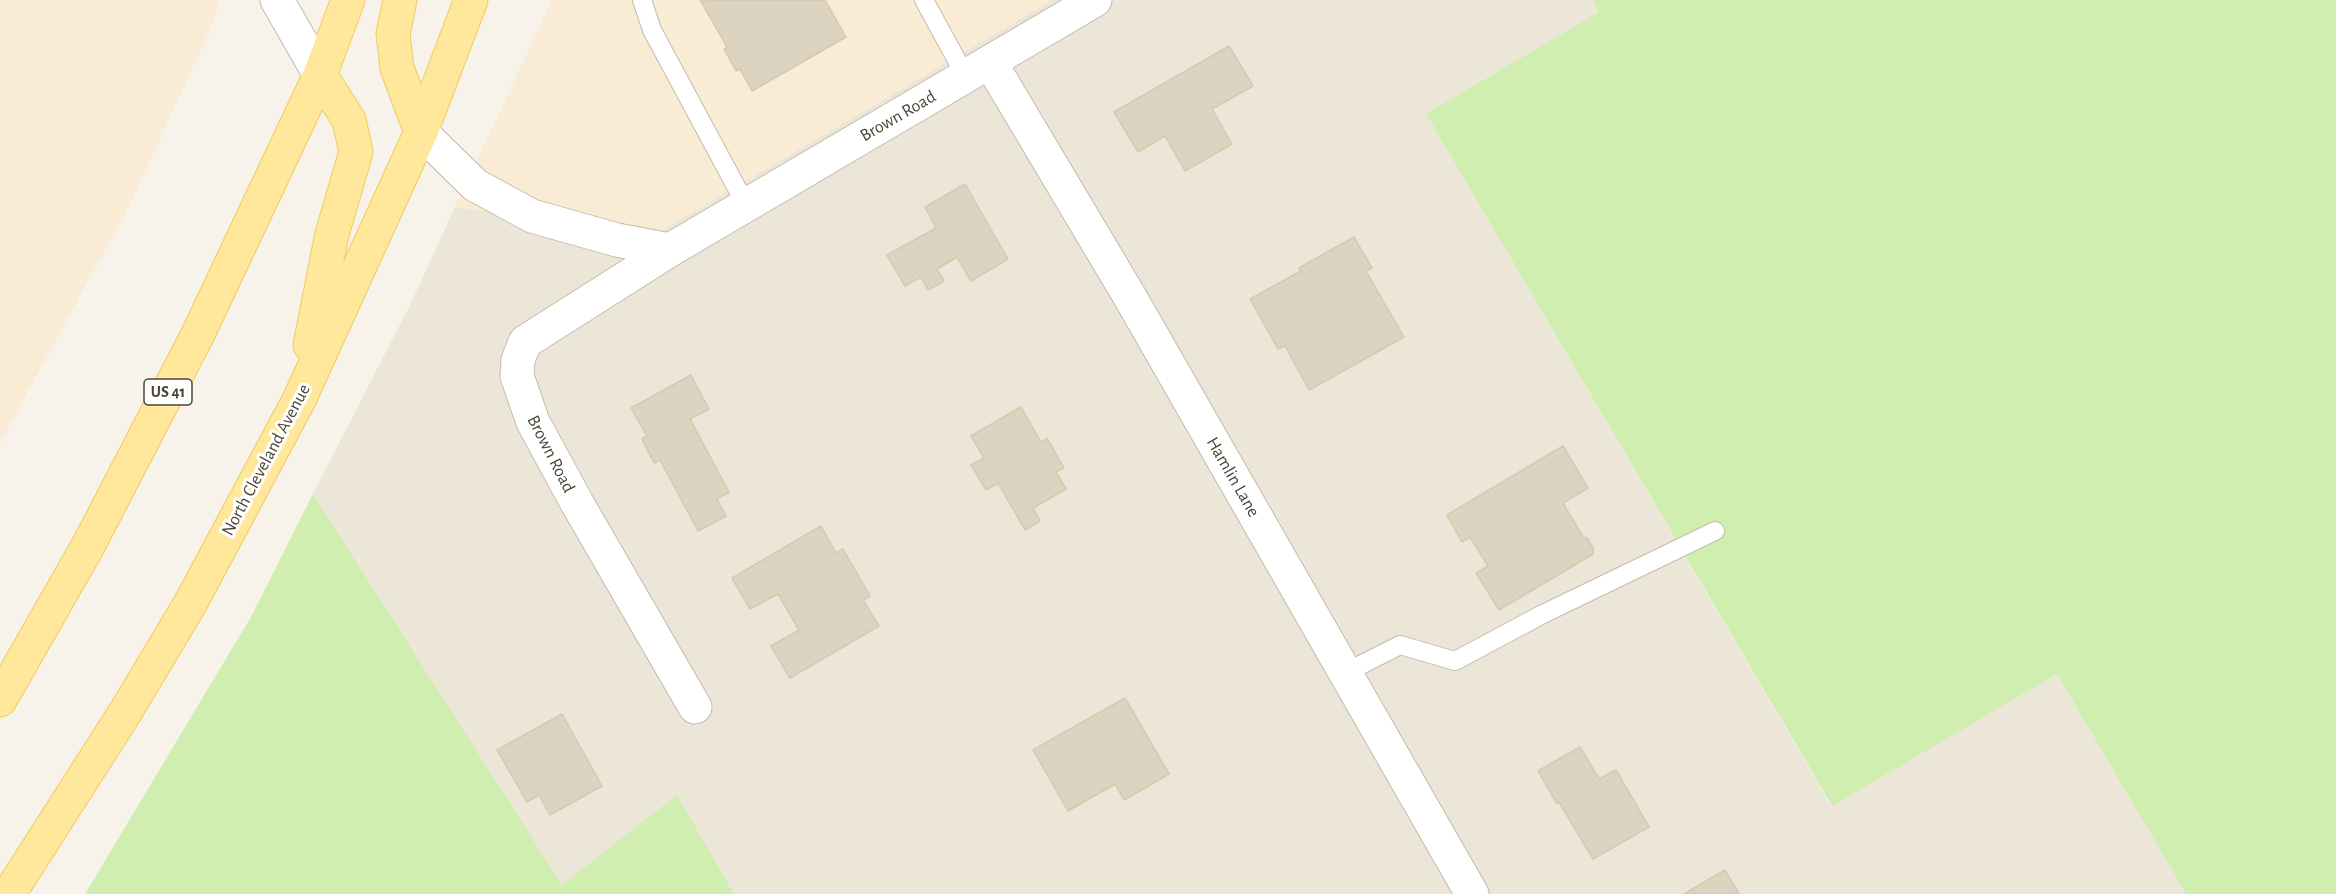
<!DOCTYPE html>
<style>
body{margin:0}
canvas{display:block;background:#f7f3ea}
</style>
<canvas width="2336" height="894"></canvas>
<script>
const ctx = document.querySelector('canvas').getContext('2d');
ctx.lineJoin = 'round';
function paint(path, color) { ctx.fillStyle = color; ctx.fill(path, 'evenodd'); }
function stroke(path, color, width, dash) { ctx.strokeStyle = color; ctx.lineWidth = width; ctx.lineCap = dash ? 'butt' : 'round'; ctx.setLineDash(dash || []); ctx.stroke(path); }
function drawText(font, color, halo, rows, align = 'center') {
  ctx.font = font + ' "Alegreya Sans",sans-serif'; ctx.lineWidth = 6; ctx.setLineDash([]); ctx.textBaseline = 'middle'; ctx.strokeStyle = halo; ctx.fillStyle = color; for (const [text, x, y, turn = 0] of rows) {
    ctx.save(); ctx.translate(x, y); ctx.rotate((+turn || 0) * Math.PI / 180); ctx.textAlign = isNaN(turn) ? turn : align; if (halo) ctx.strokeText(text, 0, 0); ctx.fillText(text, 0, 0); ctx.restore();
  }
}
const residential = new Path2D(`
 M1052,0H1593L1600,12L1426,114L1831,806L2057,674L2186,894H734L677,796L562,886L313,494L410,305L455,207L652,236Z`);
const commercial = new Path2D(`
 M0,0H220L209,32L131,202L0,443Z
 M552,0H1052L652,236L455,207Z`);
const green = new Path2D(`
 M1593,0H2336V894H2186L2057,674L1832,806L1426,114L1599,12Z
 M313,494L562,885L677,795L734,894H85L251,617Z`);
const building = new Path2D(`
 M700,0H825L846,37L752,91L740,69L736,71L724,49L727,47Z
 M1229,46L1253,86L1212,109L1232,144L1185,171L1165,136L1138,152L1114,112Z
 M965,184L1008,259L971,281L957,257L937,269L944,281L928,290L921,277L905,286L887,255L936,228L925,207Z
 M1354,237L1372,268L1366,271L1404,337L1309,390L1285,346L1278,349L1250,299L1301,271L1299,268Z
 M691,375L709,409L690,419L729,492L717,499L726,516L698,531L660,460L654,463L642,439L647,436L631,408Z
 M1021,407L1041,442L1047,438L1064,468L1056,472L1066,489L1033,508L1040,521L1025,530L998,483L986,490L971,465L984,458L971,436Z
 M1563,446L1588,488L1563,503L1583,537L1587,538L1593,548V554L1499,610L1476,573L1488,566L1470,537L1462,542L1447,515Z
 M821,526L836,553L843,549L870,596L863,600L879,626L790,678L771,646L799,630L778,594L750,609L732,578Z
 M1125,698L1169,774L1124,800L1115,784L1068,811L1033,750Z
 M562,714L602,786L550,815L539,795L527,802L497,750Z
 M1580,747L1599,779L1616,770L1649,827L1593,859L1559,802L1557,804L1538,771Z
 M1725,870L1739,894H1684Z`);
const service = new Path2D(`
 M642,0L652,30L746,205
 M924,0L966,77
 M1345,673L1400,645L1455,661L1541,615L1715,531`);
const minor = new Path2D(`
 M277,0L320,75
 M990,62L1130,297L1472,894
 M421,132L475,185L532,216L617,240L670,250
 M695,707L577,503L533,422L517,376L518,360L525,342L670,250L1095,0`);
const primary = new Path2D(`
 M400,0L393,34L397,68L421,132
 M310,345L332,234L356,152L349,120L320,75
 M0,700L88,546L198,334L320,75L348,0
 M9,894L126,711L190,604L299,400L421,132L471,0`);
const shields = [
 [168,392,48]
];
const shieldNames = [
 ["US 41",168,392]
];
const streetNames = [
 ["Brown Road",898,116,-30],
 ["Brown Road",551,454,63],
 ["North Cleveland Avenue",266,460,-62],
 ["Hamlin Lane",1233,477,60]
];
paint(residential, '#ebe6d8');
paint(commercial, '#faecd4');
paint(green, '#cfeeaf');
paint(building, '#ddd3c1');
stroke(building, '#d5c9b0', 1.5);
stroke(service, '#c3bcab', 20);
stroke(minor, '#c3bcab', 35);
stroke(primary, '#f1cc5e', 35);
stroke(service, '#fff', 18);
stroke(minor, '#fff', 33);
stroke(primary, '#ffe89b', 33);
for (const [x, y, w] of shields) { const box = new Path2D(); box.roundRect(x - w / 2, y - 13, w, 26, 4.5); ctx.fillStyle = '#fff'; ctx.fill(box); stroke(box, '#4c4537', 1.5); }
drawText('bold 16px', '#4c4537', null, shieldNames);
drawText('18px', '#4c4537', '#fff', streetNames);
</script>
